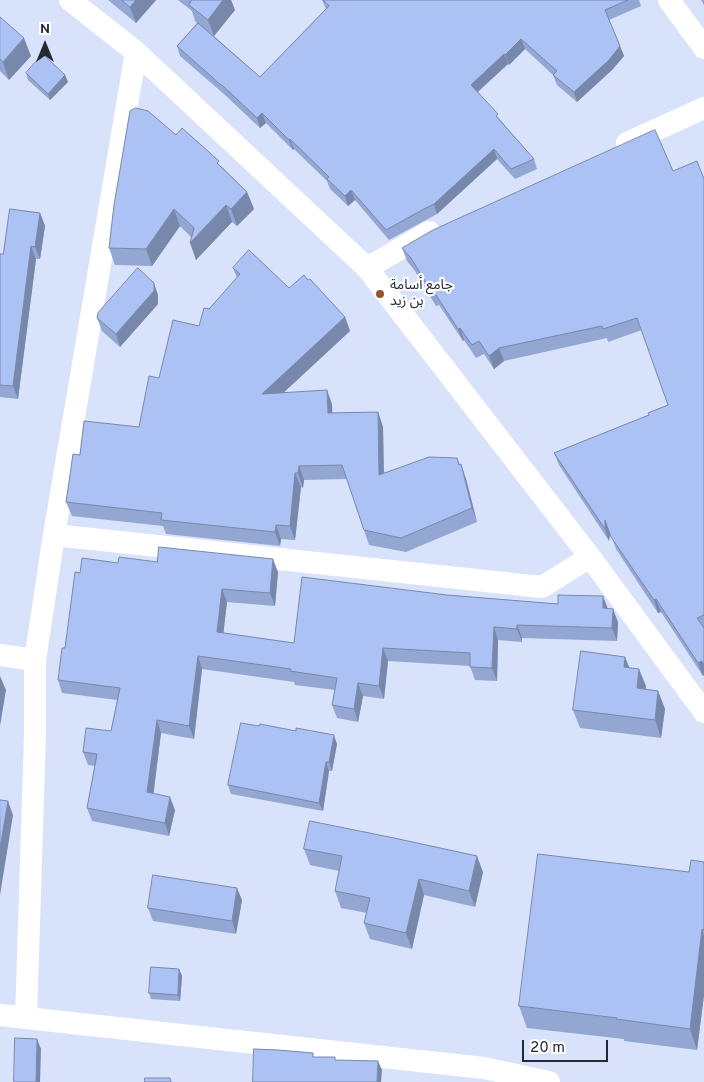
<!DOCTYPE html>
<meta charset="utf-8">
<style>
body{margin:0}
#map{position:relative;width:704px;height:1082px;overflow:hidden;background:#d8e2fa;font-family:Overpass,sans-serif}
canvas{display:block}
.north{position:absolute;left:20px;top:20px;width:50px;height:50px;-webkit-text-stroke:4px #fff;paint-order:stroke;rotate:0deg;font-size:14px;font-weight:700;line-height:20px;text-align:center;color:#252931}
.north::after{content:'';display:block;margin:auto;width:18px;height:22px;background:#252931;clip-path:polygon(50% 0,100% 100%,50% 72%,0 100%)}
.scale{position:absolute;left:522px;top:1040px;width:86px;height:22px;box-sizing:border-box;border:2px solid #252931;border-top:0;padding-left:6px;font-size:15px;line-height:18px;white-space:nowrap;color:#252931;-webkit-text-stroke:4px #fff;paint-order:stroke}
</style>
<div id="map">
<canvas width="704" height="1082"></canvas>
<div class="north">N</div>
<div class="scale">20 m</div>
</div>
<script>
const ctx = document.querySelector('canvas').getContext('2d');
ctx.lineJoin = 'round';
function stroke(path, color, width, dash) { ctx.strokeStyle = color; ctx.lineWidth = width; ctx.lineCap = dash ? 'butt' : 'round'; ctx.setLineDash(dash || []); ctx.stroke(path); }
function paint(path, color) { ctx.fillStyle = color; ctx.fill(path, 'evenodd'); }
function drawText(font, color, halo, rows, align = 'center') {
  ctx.font = font + ' Overpass,"Noto Sans Arabic",sans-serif'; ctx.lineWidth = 4.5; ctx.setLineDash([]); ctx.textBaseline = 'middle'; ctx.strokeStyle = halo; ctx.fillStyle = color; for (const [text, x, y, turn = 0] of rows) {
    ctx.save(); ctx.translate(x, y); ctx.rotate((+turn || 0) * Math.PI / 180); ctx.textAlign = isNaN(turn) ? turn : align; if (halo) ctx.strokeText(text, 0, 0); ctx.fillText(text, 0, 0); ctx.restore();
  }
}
const street = new Path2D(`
 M70,0L136,52L367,268L590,557L704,712
 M669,0L704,48
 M627,143L704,108
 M367,268L429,232
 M54,535L542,587L590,557
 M0,655L35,660V735L26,1018
 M35,660L54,535L136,52
 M0,1015L26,1018L484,1068L549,1082`);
const wall = new Path2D(`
 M108,0H156L136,23Z
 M178,0H231L235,10L214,36L260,77L326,9L322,0H639L641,6L609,20L624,56L612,70L577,102L557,85L553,75L525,49L509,65L508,64L478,92L501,121L534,159L537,169L515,179L497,159L437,214L426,220L389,240L355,200L348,206L330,189L327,181L294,149L293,150L266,123L260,128L225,95L180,56L177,46L197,23L195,21L192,11Z
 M701,0H704V5Z
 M0,17L31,56L9,80L0,71Z
 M26,73L65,75L68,82L50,100L28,80Z
 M176,135L222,167L247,192L254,209L237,226L232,222L196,260L191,237L180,226L152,266L115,265L109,248Z
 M673,171L704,179V675L703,676L661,612L658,613L616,549L610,533L609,541L559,465L554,453L649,415L668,405L642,330L608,342L607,338L504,361L494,369L484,354L476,358L464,340L463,341L439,305L436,306L415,271L407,261L402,248Z
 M40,213L45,226L40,259H36L18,399L0,397V254H3Z
 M233,268L289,288L345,317L350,331L284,392L332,404V413L378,412L383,427L384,473L457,458L466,479L477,522L406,552L369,545L347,479L304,480L303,488L301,487L295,540L281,539L280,546L166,534L163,526L72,516L66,502L80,455L139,427L159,378L199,326L209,309L237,278Z
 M158,295V304L120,347L102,331L97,318Z
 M157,562L278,572L275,606L227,602L223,633L294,643L447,595L607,608L618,622L617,641L522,638V642L498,640L497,681L475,680L470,666L388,661L384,699L363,696L358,722L337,718L332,705L335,690L295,685L294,682L202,669L194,739L161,733L153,794L175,810L169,836L92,821L87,808L95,766L88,765L83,752L111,731L117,700L62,693L58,680L65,648L80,573L118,563Z
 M625,657L629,667L646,686L645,689L658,691L665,709L661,738L580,728L573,710Z
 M337,744L332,771H329L323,811L231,794L228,785Z
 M304,849L483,872L475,907L424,895L412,949L370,939L364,923L367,913L341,908L335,891L339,871L310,865Z
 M704,862V995L697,1050L624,1041V1039L527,1028L519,1006L689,872Z
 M242,900L236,934L153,921L148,908Z
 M179,969L182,976L180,1001L151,999L149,993Z`);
const shadedWall = new Path2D(`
 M136,0H156L136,23L130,7Z
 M223,0H231L235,10L214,36L208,20Z
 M24,38L31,56L9,80L3,62Z
 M521,39L525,49L509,65L505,55Z
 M620,46L624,56L612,70L577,102L574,92Z
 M504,54L508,64L474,95L471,85Z
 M65,75L68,82L50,100L48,94Z
 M262,113L266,123L260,128L257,118Z
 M290,139L294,149L293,150L289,140Z
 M494,149L497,159L437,214L434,204Z
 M351,190L355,200L348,206L345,196Z
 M247,192L254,209L237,226L231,209Z
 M226,205L232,222L196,260L190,243Z
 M174,209L180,226L152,266L146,249Z
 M40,213L45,226L40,259L35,247Z
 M31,246L36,259L18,399L13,386Z
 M154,283L158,295V304L120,347L116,334Z
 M345,317L350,331L267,408L262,394Z
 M460,328L464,340L463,341L458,329Z
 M499,348L504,361L494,369L489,356Z
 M327,390L332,404L333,427L328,413Z
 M378,412L383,427L384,489L379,475Z
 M461,464L466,479L477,522L472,508Z
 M299,466L304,480L303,488L298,473Z
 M295,473L301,487L295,540L290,526Z
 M605,520L610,533L609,541L605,529Z
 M276,525L281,539L280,546L275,532Z
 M273,559L278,572L275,606L270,593Z
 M222,589L227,602L222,646L217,632Z
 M603,596L608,609L603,608Z
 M656,599L661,612L658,613L654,600Z
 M613,609L618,622L617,641L612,628Z
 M517,625L522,638V642L517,629Z
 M494,627L498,640L497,681L492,668Z
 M383,648L388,661L384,699L379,686Z
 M198,656L202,669L194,739L189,726Z
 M625,657L632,675L624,667Z
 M702,661L704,666V675L703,676L698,663Z
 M639,669L646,686L643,706L637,688Z
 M0,676L6,690L0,726Z
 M358,683L363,696L358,722L354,709Z
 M658,691L665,709L661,738L655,720Z
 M157,720L161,733L152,806L147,792Z
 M334,735L337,744L332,771L329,762Z
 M326,762L329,771L323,811L319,803Z
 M170,797L175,810L169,836L165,823Z
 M8,801L13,815L0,895V848Z
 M477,856L483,872L475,907L469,891Z
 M419,879L424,895L412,949L406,933Z
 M237,888L242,900L236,934L232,921Z
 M702,929L704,936V995L697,1050L690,1029Z
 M179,969L182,976L180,1001L178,995Z
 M37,1039L41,1049L40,1082H36Z
 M378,1061L382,1070L381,1082H377Z`);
const building = new Path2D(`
 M122,0H136L130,7Z
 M192,0H223L208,20L189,5Z
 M323,0H628L605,10L620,46L609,60L574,92L553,75L557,71L521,39L505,55L504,54L471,85L498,114L496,116L534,159L511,169L494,149L434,204L422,210L386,230L351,190L345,196L327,179L329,177L290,139L289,140L262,113L257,118L222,85H221L177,46L198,23L260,77L329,6Z
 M0,17L24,38L3,62L0,59Z
 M43,54L65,75L48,94L26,73Z
 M136,108L148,111L176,135L182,128L219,161L217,163L247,192L231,209L226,205L190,243L194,228L174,209L146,249L109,248L114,205L130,111Z
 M655,130L673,171L697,161L704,179V615L697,618L704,628V665L702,661L698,663L656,599L654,600L611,537L605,520V529L554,453L649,415L648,413L668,405L637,318L603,329L602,326L499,348L489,356L479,341L472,345L460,328L458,329L434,292L432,293L411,258L402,248L433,230Z
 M10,209L40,213L35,247L31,246L13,386L0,385V254H3Z
 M249,250L289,288L304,275L308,280L310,279L345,317L262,394L327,390L328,413L378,412L379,475L429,457L457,458L459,465L461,464L472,508L401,538L364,530L342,465L299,466L298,473H295L290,526L276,525L275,532L161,520L162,513L66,502L73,454L80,455L84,421L139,427L149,376L159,378L173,320L199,326L204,308L209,309L240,274L233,268Z
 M138,268L154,283V291L116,334L97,318L98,313Z
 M159,547L273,559L270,593L222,589L217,632L294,643L302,577L447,595L558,604V595L603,596V608L613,609L612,628L517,625V629L494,627L492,668L470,667V653L383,648L379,686L358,683L354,709L332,705L337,678L290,671L291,669L198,656L189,726L157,720L147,792L170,797L165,823L87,808L97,754L83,752L86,728L111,731L120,688L58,680L62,648H65L75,572L80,573L82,558L118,563L119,557L157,562Z
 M581,651L625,657L624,667L639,669L637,688L658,691L655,720L573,710Z
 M241,723L259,726L260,724L296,731V728L334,735L329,762H326L319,803L228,785Z
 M0,800L8,801L0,848Z
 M310,821L394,838L477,856L469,891L419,879L406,933L364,923L370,898L335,891L342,856L304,849Z
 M538,854L689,872L691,860L704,862V930L702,929L690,1029L616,1019L617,1018L519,1006Z
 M153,875L237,888L232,921L148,908Z
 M151,967L179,969L178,995L149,993Z
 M15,1038L37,1039L36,1082H14Z
 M254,1049L278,1050L313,1053V1057H335V1060L378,1061L377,1082H253Z
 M145,1078H170L171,1082H145Z`);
const markers = [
 [380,294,5,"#98522a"]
];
const poiNames = [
 ["جامع أسامة",390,286],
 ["بن زيد",390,302]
];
stroke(street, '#fff', 22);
paint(wall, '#94a7d2');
paint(shadedWall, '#7888ab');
paint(building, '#acc2f4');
stroke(building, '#7888ab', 1);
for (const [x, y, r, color] of markers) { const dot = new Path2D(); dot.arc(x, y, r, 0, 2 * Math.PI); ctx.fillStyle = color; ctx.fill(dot); stroke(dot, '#fff', 2); }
drawText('14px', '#252931', '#fff', poiNames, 'left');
</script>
